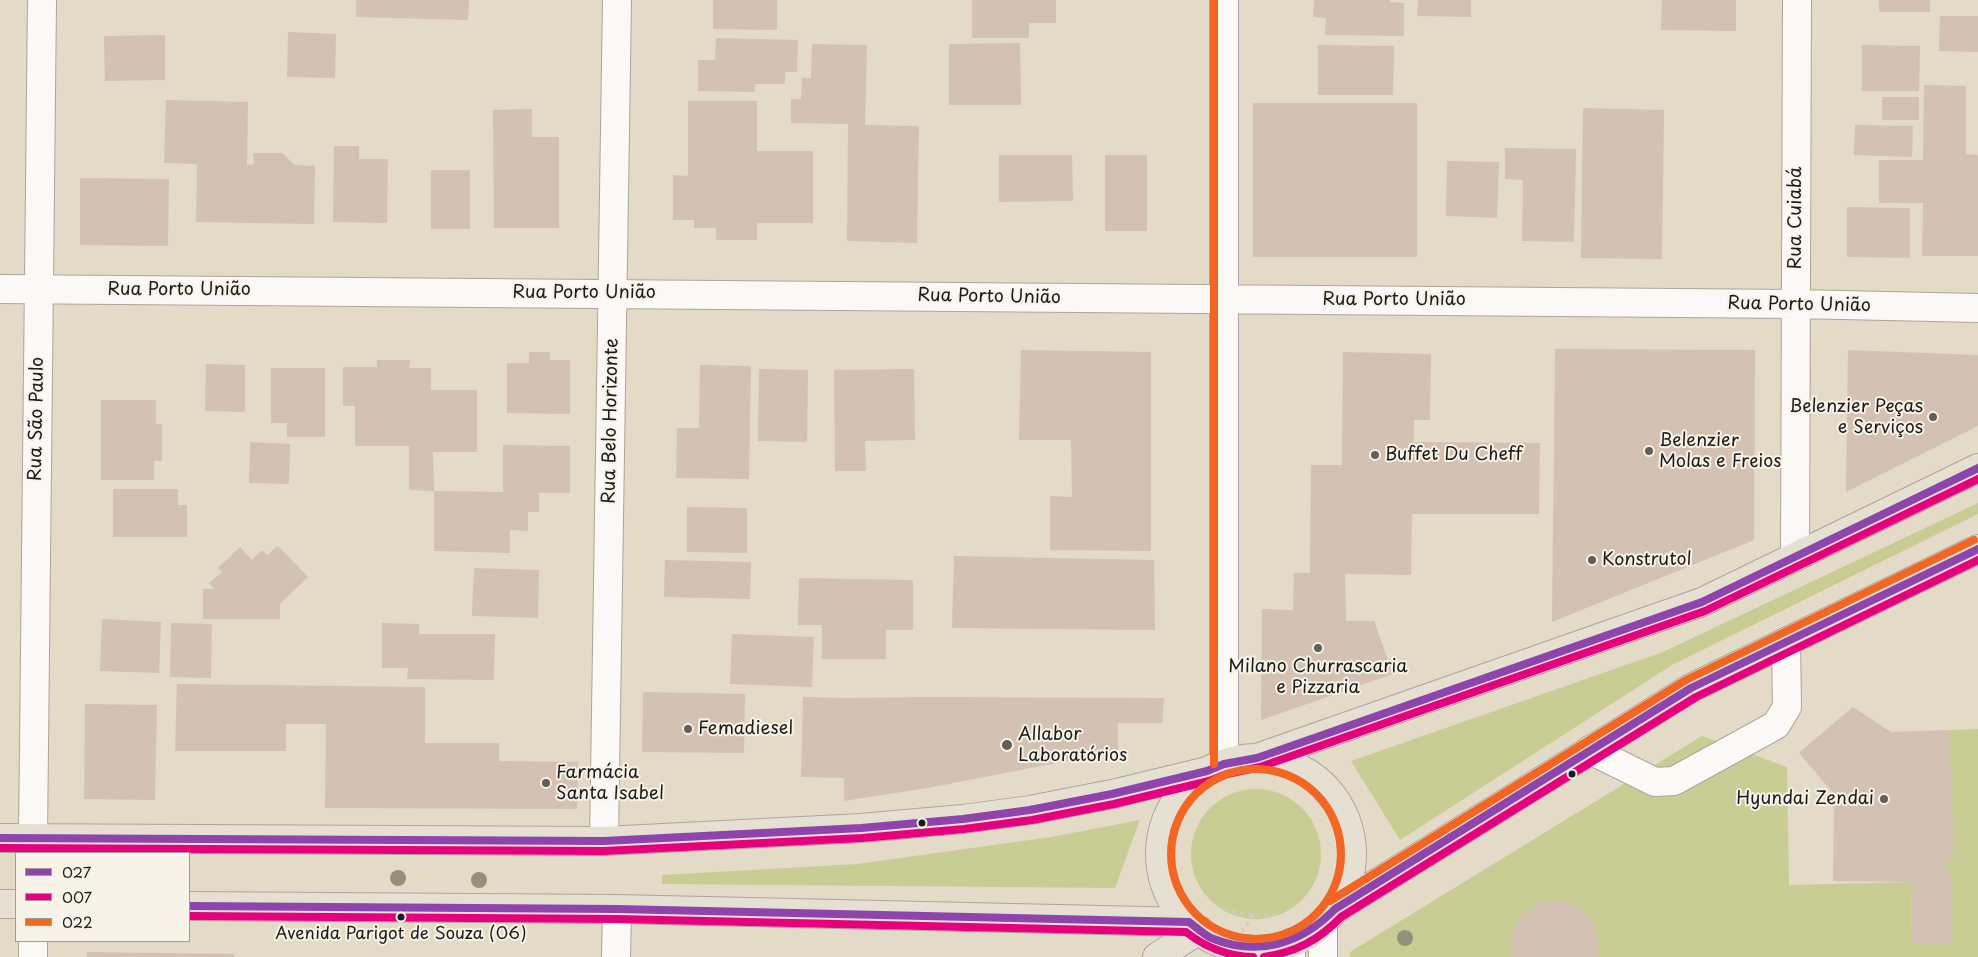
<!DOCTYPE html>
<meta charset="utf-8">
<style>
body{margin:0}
#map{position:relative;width:1978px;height:957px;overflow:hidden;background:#e4dac8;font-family:"Playpen Sans",sans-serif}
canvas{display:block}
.legend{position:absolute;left:15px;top:852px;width:175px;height:90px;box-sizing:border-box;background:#f7f3e8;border:1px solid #9f9d96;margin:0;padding:6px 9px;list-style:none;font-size:15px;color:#1c1c1c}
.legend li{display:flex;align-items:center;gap:10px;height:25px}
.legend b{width:25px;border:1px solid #9f9d96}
</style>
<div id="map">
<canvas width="1978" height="957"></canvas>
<ul class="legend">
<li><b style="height:6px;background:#8e44ad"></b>027</li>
<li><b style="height:6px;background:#e5007d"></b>007</li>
<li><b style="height:6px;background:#f26522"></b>022</li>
</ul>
</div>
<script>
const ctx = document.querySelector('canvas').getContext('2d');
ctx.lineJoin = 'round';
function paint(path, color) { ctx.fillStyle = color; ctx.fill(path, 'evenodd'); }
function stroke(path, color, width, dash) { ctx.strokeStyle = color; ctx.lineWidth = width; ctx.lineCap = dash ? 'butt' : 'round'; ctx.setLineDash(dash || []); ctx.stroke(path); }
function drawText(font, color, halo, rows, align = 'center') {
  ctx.font = font + ' "Playpen Sans",sans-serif'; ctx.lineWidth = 4; ctx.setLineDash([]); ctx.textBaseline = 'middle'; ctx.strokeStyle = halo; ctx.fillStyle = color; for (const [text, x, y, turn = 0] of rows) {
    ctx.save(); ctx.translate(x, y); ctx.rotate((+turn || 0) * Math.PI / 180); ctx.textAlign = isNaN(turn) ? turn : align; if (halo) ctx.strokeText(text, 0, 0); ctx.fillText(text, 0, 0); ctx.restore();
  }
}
const green = new Path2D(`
 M1978,503V514L1672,665L1400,840L1351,761L1663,652Z
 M1978,729V957H1350V952L1702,736L1787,767L1789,885L1912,882L1911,944H1950L1952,877L1944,864L1949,730Z
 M1191 854a65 65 0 1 1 130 0a65 65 0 1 1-130 0Z
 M1140,820L1115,888L662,884V875L857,864L1051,837Z`);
const building = new Path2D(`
 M356,0H469L468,20L356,17Z
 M713,0H777V30L713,29Z
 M972,0H1056V23H1029V38H972Z
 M1314,0H1390V2L1404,3V36L1325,35L1326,18L1313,17Z
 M1418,0H1471V17L1417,16Z
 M1662,0H1736V31L1661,30Z
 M1879,0H1930V12H1879Z
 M1940,16H1978V52L1939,51Z
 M288,32L336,34L335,78L287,77Z
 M165,35V80L105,81L104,36Z
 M716,38L798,40L797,72H785V84H755V92L698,91V60H715Z
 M1020,43L1021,105H949V44Z
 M812,44L867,45L865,125L919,126L917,243L847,241L848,124L791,123V99H801L802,78H811Z
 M1318,45L1394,46L1393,95H1318Z
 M1862,45L1920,46L1919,91H1862Z
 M1924,85L1966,86V154L1978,155V256H1922L1923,203H1879V160H1923Z
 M1882,97H1919V120H1882Z
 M166,100L248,102L247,165L254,164L253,153H282L295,165L315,166L314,224L196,222L197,164L164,163Z
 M688,101H757V151H813V223H757V240H716V228H694V220H673V175L688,176Z
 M1253,103H1417V257H1253Z
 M1583,108L1664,110L1662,259L1581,258Z
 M532,109V137H559V228H494L493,110Z
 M1855,125L1913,126L1912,157L1854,155Z
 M334,146H359V159H388L387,223L333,222Z
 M1505,148L1576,149L1574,242L1522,241L1523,180L1505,179Z
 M999,155H1072L1073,201L999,202Z
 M1105,155H1147V231H1105Z
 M1447,161L1499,162L1497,218L1446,216Z
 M431,170H470V229H431Z
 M80,178L169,179L168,246L80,245Z
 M1847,207L1910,208V258L1847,257Z
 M1555,349L1755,350L1754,540L1552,622Z
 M1021,350L1151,352V551L1050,550V496L1072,497L1071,440H1019Z
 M1848,350L1978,355V426L1846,492Z
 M529,352H550V360H570V414L507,413V363H529Z
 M1343,352L1431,354L1430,420H1414V442L1540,443L1539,514H1412L1411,575L1345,574L1346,621H1374L1393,674L1261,720L1262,609L1293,610L1294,573H1310L1311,465H1342Z
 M377,360H410L409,368H431V390H477V452H433L434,491L409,490V446H355V406H343V367H377Z
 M206,364L245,365V412L205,411Z
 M700,365L751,366L749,479L676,478L677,428H699Z
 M271,368H325V437H287V423H271Z
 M759,369L808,370L807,442L758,441Z
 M914,369L915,440L865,441L866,471H835L834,370Z
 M101,400H156V424H162V461H154V480H101Z
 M250,442L290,444L289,484L249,483Z
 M503,445L570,446V493H539V512H528V531L510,530V553L434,551V491L503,492Z
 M113,489H178V505H187V537H113Z
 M687,507L747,508V553L687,552Z
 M278,546L308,577L280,604V619H203V589H215L209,583L222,572L218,568L240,547L252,560L262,550L267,555Z
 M954,556L1154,560L1155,630L952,628Z
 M665,560L751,562L750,599L664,597Z
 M474,568L539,570L538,618L472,616Z
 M799,578L913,580V630H886V659H822V625H798Z
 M102,619L161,622L159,673L100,671Z
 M171,623L212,624L211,678L170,677Z
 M382,623L419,624V634H495L494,680L407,679L408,668H382Z
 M732,634L814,637L812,687L730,684Z
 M177,684L425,687V743H499V761L578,762L577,809L325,808L326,724H286V751H175Z
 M643,692L745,694L744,753L642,752Z
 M803,697L846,698L927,697L1164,698L1162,723H1118V751L933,787L844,801V778L801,777Z
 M85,704L157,705L155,800L84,799Z
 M1853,707L1891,732L1949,730L1954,853L1944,864L1952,877L1951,944H1911L1912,882L1833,881L1834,794L1799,753Z
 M1550,901H1565L1579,908L1593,922L1599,945L1597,957H1513L1511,952L1512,935L1520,917L1538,903Z
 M87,952L234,954V957H87Z`);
const path = new Path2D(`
 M1224,910L1253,915L1279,914
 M1220,954L1232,947L1253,915`);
const minor = new Path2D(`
 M0,289L1796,304L1978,308
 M1795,557L1797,0
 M1590,750L1655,782L1674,781L1776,725L1787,707L1786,642
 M1224,764V0
 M604,841L617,0
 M40,853L33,838L42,0
 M33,957V941
 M616,957L617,909
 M1291,957V943
 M1323,957V923`);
const major = new Path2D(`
 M1257,758L1702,602L1978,468
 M1160 854a96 96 0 1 1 192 0a96 96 0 1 1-192 0Z
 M0,838L604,841L861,828L963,819L1030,810L1112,794L1207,771
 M0,904H16
 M189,906L617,909L1189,922
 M1335,909L1691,688L1978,549
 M1157,957L1199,930`);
const bus1 = new Path2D(`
 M0,838L604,841L861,828L963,819L1030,810L1112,794L1207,771L1224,764L1257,758L1702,602L1978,468
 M189,906L617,909L1189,922C1196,927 1203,934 1211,938C1258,957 1301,944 1335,909L1691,688L1978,549`);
const bus2 = new Path2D(`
 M0,848L604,851L862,838L964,829L1032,820L1114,804L1209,781L1227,774L1260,767L1705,611L1978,479
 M189,916L617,919L1186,932C1206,948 1227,956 1253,957
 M1264,957C1296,952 1319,940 1341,917L1696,697L1978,560`);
const bus3 = new Path2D(`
 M1214,0V764
 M1171 854a85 85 0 1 1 170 0a85 85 0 1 1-170 0Z
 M1330,901L1686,680L1974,540`);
const trees = [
 [398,878],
 [479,880],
 [1405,938]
];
const markers = [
 [1933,417,5,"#625e58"],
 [1649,451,5,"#625e58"],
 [1375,455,5,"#625e58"],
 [1592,560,5,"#625e58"],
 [1318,648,5,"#625e58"],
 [688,729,5,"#625e58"],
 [1007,745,6,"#625e58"],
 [1572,774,4.5,"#1c1c1c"],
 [546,783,5,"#625e58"],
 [1884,799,5,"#625e58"],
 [922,823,4.5,"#1c1c1c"],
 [401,917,4.5,"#1c1c1c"]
];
const busNames = [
 ["Avenida Parigot de Souza (06)",401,934]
];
const streetNames = [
 ["Rua Cuiabá",1796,218,-90],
 ["Rua Porto União",179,290],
 ["Rua Porto União",584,293],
 ["Rua Porto União",989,297,1],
 ["Rua Porto União",1394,300],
 ["Rua Porto União",1799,305,1],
 ["Rua São Paulo",37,419,-89],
 ["Rua Belo Horizonte",611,421,-89]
];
const poiNames = [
 ["Belenzier Peças",1923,407,"right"],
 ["e Serviços",1923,428,"right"],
 ["Belenzier",1659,441],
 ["Molas e Freios",1659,462],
 ["Buffet Du Cheff",1385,455],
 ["Konstrutol",1602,560],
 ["Milano Churrascaria",1318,667,"center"],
 ["e Pizzaria",1318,688,"center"],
 ["Femadiesel",698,729],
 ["Allabor",1018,735],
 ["Laboratórios",1018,756],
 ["Farmácia",556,773],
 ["Santa Isabel",556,794],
 ["Hyundai Zendai",1874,799,"right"]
];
paint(green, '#c8ce93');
paint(building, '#d3c1b4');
stroke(minor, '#aca59a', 30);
stroke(major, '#aca59a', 30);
stroke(path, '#cfccc8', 3, [4, 4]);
stroke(minor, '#fbf9f7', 28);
stroke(major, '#e6e0d2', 28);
stroke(bus1, '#8e44ad', 8);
stroke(bus2, '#e5007d', 8);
stroke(bus3, '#f26522', 8);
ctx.fillStyle = '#939278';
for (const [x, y] of trees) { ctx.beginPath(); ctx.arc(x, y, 8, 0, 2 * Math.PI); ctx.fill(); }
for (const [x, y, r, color] of markers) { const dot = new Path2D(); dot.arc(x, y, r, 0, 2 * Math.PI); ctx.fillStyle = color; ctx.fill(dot); stroke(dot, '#f7f3e8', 2); }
drawText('17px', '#1c1c1c', '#f7f3e8', busNames);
drawText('18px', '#1c1c1c', '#f7f3e8', streetNames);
drawText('18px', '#1c1c1c', '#f7f3e8', poiNames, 'left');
</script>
